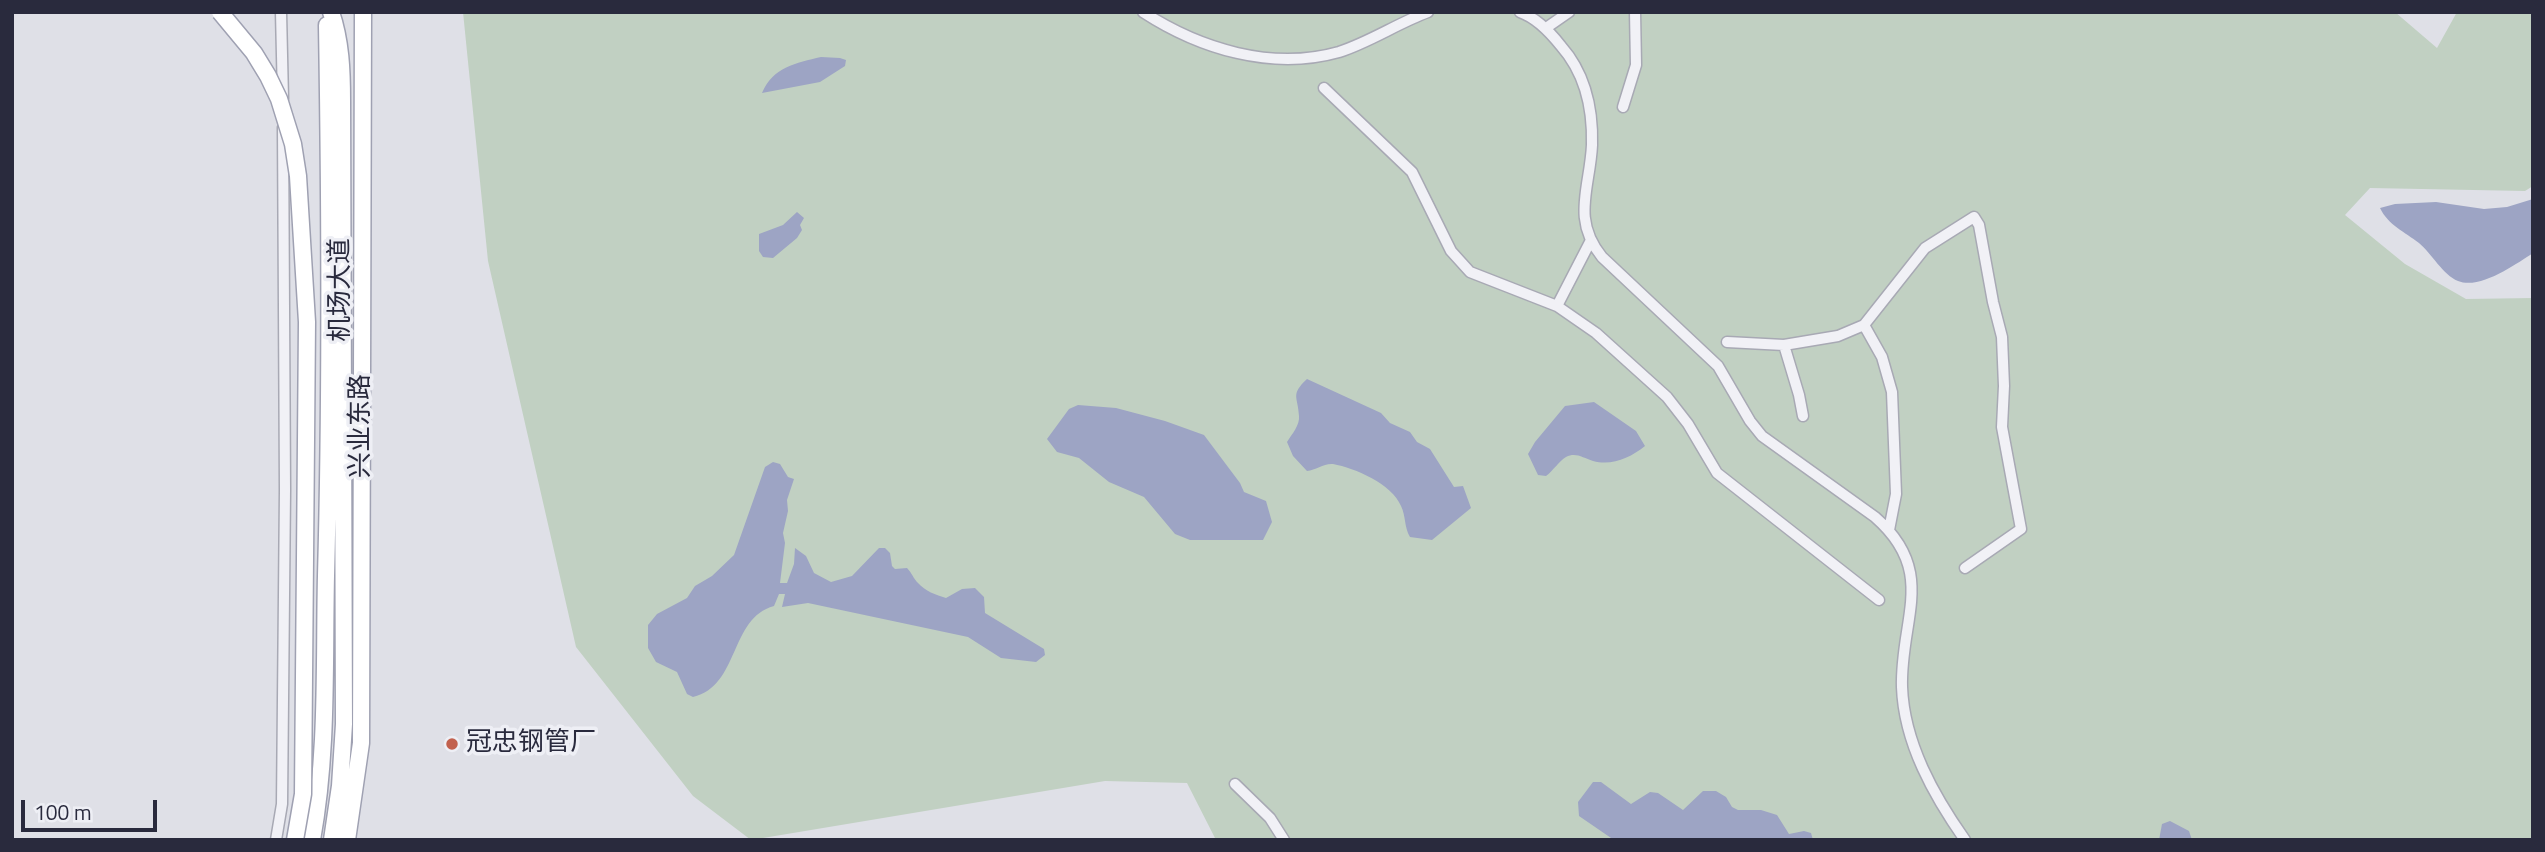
<!DOCTYPE html>
<meta charset="utf-8">
<style>
body{margin:0}
#map{position:relative;width:2545px;height:852px;overflow:hidden;background:#dfe0e7;font-family:"Titillium Web",sans-serif}
canvas{display:block}
.frame{position:absolute;inset:0;border:14px solid #292a3d;pointer-events:none}
.scale{position:absolute;left:21px;top:800px;width:136px;height:32px;box-sizing:border-box;border:4px solid #292a3d;border-top:0;padding-left:9px;font-size:21px;line-height:24px;white-space:nowrap;color:#292a3d;-webkit-text-stroke:5px #eeeff5;paint-order:stroke}
</style>
<div id="map">
<canvas width="2545" height="852"></canvas>
<div class="frame"></div>
<div class="scale">100 m</div>
</div>
<script>
const ctx = document.querySelector('canvas').getContext('2d');
ctx.lineJoin = 'round';
function paint(path, color) { ctx.fillStyle = color; ctx.fill(path, 'evenodd'); }
function stroke(path, color, width, dash) { ctx.strokeStyle = color; ctx.lineWidth = width; ctx.lineCap = dash ? 'butt' : 'round'; ctx.setLineDash(dash || []); ctx.stroke(path); }
function drawText(font, color, halo, rows, align = 'center') {
  ctx.font = font + ' "Titillium Web","Noto Sans SC",sans-serif'; ctx.lineWidth = 7; ctx.setLineDash([]); ctx.textBaseline = 'middle'; ctx.strokeStyle = halo; ctx.fillStyle = color; for (const [text, x, y, turn = 0] of rows) {
    ctx.save(); ctx.translate(x, y); ctx.rotate((+turn || 0) * Math.PI / 180); ctx.textAlign = isNaN(turn) ? turn : align; if (halo) ctx.strokeText(text, 0, 0); ctx.fillText(text, 0, 0); ctx.restore();
  }
}
const green = new Path2D(`
 M463,12H2395L2437,48L2457,12H2533V186L2525,191L2370,188L2345,215L2405,264L2466,299L2533,298V840H1216L1187,783L1105,781L751,840L693,796L576,647L488,261Z`);
const water = new Path2D(`
 M821,57L840,58L846,60L845,66L820,82L762,93C773,67 796,63 821,57Z
 M2533,199V253C2516,264 2480,290 2458,281C2443,275 2432,254 2419,243C2405,232 2388,225 2380,208L2395,204L2436,202L2484,209L2507,207Z
 M797,212L804,218L800,225L802,230L797,238L773,258L763,257L759,251V234L783,225Z
 M1307,379L1381,413L1390,423L1410,432L1417,442L1430,449L1454,487L1463,486L1471,508L1432,540L1410,537C1404,527 1406,516 1401,506C1392,484 1355,468 1333,464C1324,463 1316,470 1307,471L1293,456L1287,442C1292,434 1300,425 1299,416C1298,396 1290,395 1307,379Z
 M1594,402L1636,431L1645,446C1630,458 1612,466 1593,461C1583,458 1576,452 1566,457C1559,461 1553,471 1546,476L1538,475L1528,454L1535,442L1565,406Z
 M1078,405L1116,408L1165,421L1204,435L1240,483L1244,492L1266,501L1272,522L1263,540H1190L1175,534L1144,497L1109,482L1079,458L1057,452L1047,439L1069,409Z
 M773,462L780,464L788,477L794,479L787,500L788,511L783,533L785,543L780,583H787L794,564L795,548L806,556L814,573L831,582L852,576L879,548H885L890,553L892,566L895,569L907,568C912,573 913,578 918,583C925,591 936,595 946,598L962,589L975,588L984,597L985,613L1044,649L1045,655L1036,662L1001,658L968,637L808,603L782,607L785,594H779L774,606C729,618 740,686 693,697L687,694L677,672L656,662L648,648V625L657,614L687,598L695,586L712,576L734,555L765,467Z
 M1593,782H1601L1631,804L1650,792L1658,793L1683,810L1703,791H1716L1726,797L1732,807L1738,810H1761L1777,815L1789,834L1804,831L1811,833L1813,840H1614L1579,816L1578,802Z
 M2170,821L2189,831L2192,840H2159L2162,824Z`);
const street = new Path2D(`
 M281,12L283,99
 M1143,12C1200,49 1272,71 1339,52C1370,42 1398,23 1428,12
 M1520,12C1537,18 1550,32 1561,46C1585,73 1593,108 1592,145C1590,188 1571,219 1602,257L1718,366L1750,421L1762,436L1875,517C1938,572 1900,619 1902,687C1904,743 1934,796 1965,840
 M1546,28L1569,12
 M1324,88L1412,172L1451,251L1470,272L1557,306L1596,333L1667,397L1688,424L1717,473L1879,600
 M1623,107L1636,65L1635,12
 M1557,306L1590,242
 M1864,325L1882,357L1892,392L1896,494L1889,530
 M1727,342L1784,345L1838,336L1864,325L1925,248L1974,217L1979,225L1993,302L2002,337L2004,386L2002,427L2021,529L1965,568
 M1784,345L1799,395L1803,416
 M1235,784L1270,818L1284,840
 M276,840L282,804L285,490L283,128`);
const primary = new Path2D(`
 M331,12C341,41 342,71 342,101L344,724L340,786L332,840
 M312,840C328,752 324,664 326,576C331,392 330,209 327,25
 M347,840L361,743L363,12`);
const primaryBridge = new Path2D(`
 M220,12L254,53L268,76L279,99L293,144L298,176L307,322L303,794L295,840`);
const markers = [
 [452,744,7,"#c2614e"]
];
const streetNames = [
 ["机场大道",342,290,-90],
 ["兴业东路",362,426,-90]
];
const poiNames = [
 ["冠忠钢管厂",466,744]
];
paint(green, '#c1d0c2');
paint(water, '#9da4c4');
stroke(street, '#a8a9b4', 13);
stroke(primary, '#9fa1b2', 19);
stroke(street, '#f1f1f6', 10);
stroke(primary, '#fff', 16);
stroke(primaryBridge, '#9fa1b2', 19, []);
stroke(primaryBridge, '#fff', 16);
for (const [x, y, r, color] of markers) { const dot = new Path2D(); dot.arc(x, y, r, 0, 2 * Math.PI); ctx.fillStyle = color; ctx.fill(dot); stroke(dot, '#eeeff5', 2.5); }
drawText('26px', '#292a3d', '#eeeff5', streetNames);
drawText('26px', '#292a3d', '#eeeff5', poiNames, 'left');
</script>
